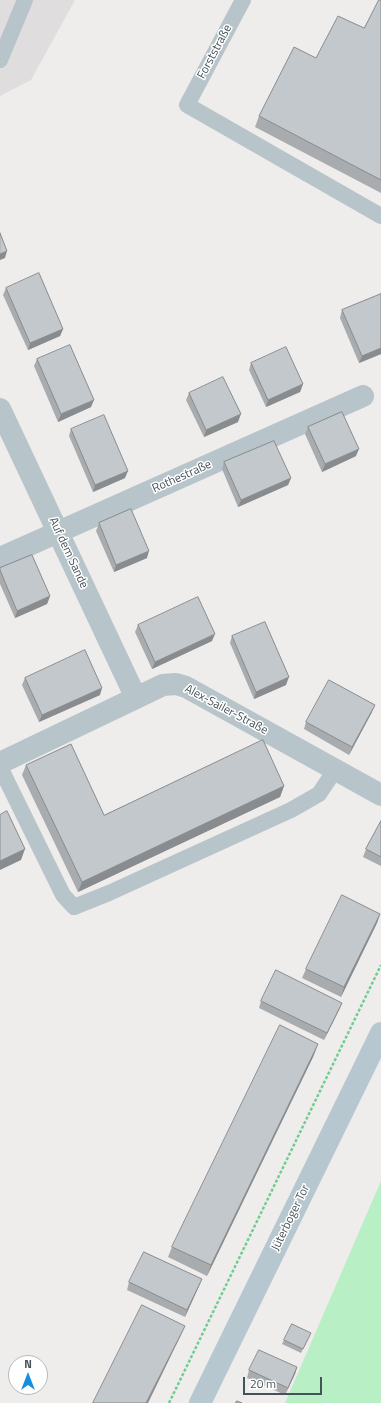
<!DOCTYPE html>
<meta charset="utf-8">
<style>
body{margin:0}
#map{position:relative;width:381px;height:1403px;overflow:hidden;background:#efecec;font-family:"Titillium Web",sans-serif}
canvas{display:block}
.north{position:absolute;left:8px;top:1355px;width:40px;height:40px;box-sizing:border-box;background:#fff;border:1px solid #b4babd;border-radius:50%;rotate:0deg;font-size:11px;font-weight:700;line-height:16px;text-align:center;color:#44535a}
.north::after{content:'';display:block;margin:auto;width:14px;height:18px;background:#158fe0;clip-path:polygon(50% 0,100% 100%,50% 72%,0 100%)}
.scale{position:absolute;left:243px;top:1377px;width:79px;height:18px;box-sizing:border-box;border:2px solid #44535a;border-top:0;padding-left:5px;font-size:12px;line-height:14px;white-space:nowrap;color:#44535a;-webkit-text-stroke:3px #fff;paint-order:stroke}
</style>
<div id="map">
<canvas width="381" height="1403"></canvas>
<div class="north">N</div>
<div class="scale">20 m</div>
</div>
<script>
const ctx = document.querySelector('canvas').getContext('2d');
ctx.lineJoin = 'round';
function paint(path, color) { ctx.fillStyle = color; ctx.fill(path, 'evenodd'); }
function stroke(path, color, width, dash) { ctx.strokeStyle = color; ctx.lineWidth = width; ctx.lineCap = dash ? 'butt' : 'round'; ctx.setLineDash(dash || []); ctx.stroke(path); }
function drawText(font, color, halo, rows, align = 'center') {
  ctx.font = font + ' "Titillium Web",sans-serif'; ctx.lineWidth = 3; ctx.setLineDash([]); ctx.textBaseline = 'middle'; ctx.strokeStyle = halo; ctx.fillStyle = color; for (const [text, x, y, turn = 0] of rows) {
    ctx.save(); ctx.translate(x, y); ctx.rotate((+turn || 0) * Math.PI / 180); ctx.textAlign = isNaN(turn) ? turn : align; if (halo) ctx.strokeText(text, 0, 0); ctx.fillText(text, 0, 0); ctx.restore();
  }
}
const education = new Path2D(`
 M0,0H75L31,80L0,96Z`);
const green = new Path2D(`
 M381,1181V1403H285Z`);
const path = new Path2D(`
 M169,1403L381,965`);
const service = new Path2D(`
 M243,0L187,105L381,216
 M0,60L25,0
 M0,767L63,895L74,907L109,893L291,810L319,794L335,770`);
const minor = new Path2D(`
 M0,409L136,698
 M0,558L363,396
 M0,763L163,685L176,684L186,687L381,795`);
const secondary = new Path2D(`
 M200,1403L381,1033`);
const wall = new Path2D(`
 M381,0V193L255,127L259,116L316,58L364,28Z
 M6,288L63,329L60,336L28,350L3,295Z
 M381,294V354L359,363L340,318L342,310Z
 M37,359L91,407L58,422L34,366Z
 M251,363L303,384L300,392L266,407L249,370Z
 M189,393L238,422L204,437L186,400Z
 M308,427L356,456L322,472L305,434Z
 M71,429L125,478L93,492L69,436Z
 M224,462L291,478L288,485L238,507L222,469Z
 M99,523L147,558L114,572L96,531Z
 M0,568L50,596L47,604L15,618L0,584Z
 M138,625L212,641L152,669L135,632Z
 M232,636L286,685L254,699L230,643Z
 M25,678L100,695L39,722L22,685Z
 M372,712L349,755L304,729L306,722Z
 M26,765L104,815L284,786L280,797L78,892L22,775Z
 M381,821V866L363,857L366,849Z
 M380,914L377,923L341,997L302,978L306,969Z
 M261,1001L342,1003L339,1010L324,1040L259,1008Z
 M314,1055L207,1276L168,1257L172,1247Z
 M202,1279L199,1286L185,1317L127,1290L129,1282Z
 M311,1333L301,1353L282,1344L284,1340Z
 M297,1367L295,1374L285,1395L247,1378L249,1370Z`);
const shadedWall = new Path2D(`
 M7,251L5,258L0,260V254Z
 M63,329L60,336L28,350L30,343Z
 M381,348V354L359,363L362,356Z
 M303,384L300,392L266,407L268,400Z
 M94,400L91,407L58,422L61,414Z
 M241,414L238,422L204,437L206,430Z
 M359,449L356,456L322,472L325,464Z
 M128,471L125,478L93,492L95,485Z
 M291,478L288,485L238,507L241,500Z
 M149,551L147,558L114,572L116,565Z
 M50,596L47,604L15,618L17,611Z
 M215,634L212,641L152,669L155,662Z
 M289,677L286,685L254,699L256,692Z
 M102,688L100,695L39,722L42,715Z
 M375,705L372,712L349,755L352,747Z
 M284,786L280,797L78,892L82,882Z
 M25,849L21,860L0,870V861Z
 M380,914L377,923L341,997L344,987Z
 M342,1003L339,1010L324,1040L327,1033Z
 M318,1044L314,1055L207,1276L211,1265Z
 M202,1279L199,1286L185,1317L187,1310Z
 M185,1326L181,1335L148,1403H146Z
 M297,1367L295,1374L285,1395Z`);
const building = new Path2D(`
 M379,0H381V180L259,116L294,47L316,58L338,16L364,28Z
 M0,233L7,251L0,254Z
 M39,273L63,329L30,343L6,288Z
 M381,294V348L362,356L342,310Z
 M70,345L94,400L61,414L37,359Z
 M286,347L303,384L268,400L251,363Z
 M223,377L241,414L206,430L189,393Z
 M342,412L359,449L325,464L308,427Z
 M104,415L128,471L95,485L71,429Z
 M274,441L291,478L241,500L224,462Z
 M131,509L149,551L116,565L99,523Z
 M32,555L50,596L17,611L0,570V568Z
 M198,597L215,634L155,662L138,625Z
 M265,622L289,677L256,692L232,636Z
 M85,650L102,688L42,715L25,678Z
 M329,680L375,705L352,747L306,722Z
 M263,740L284,786L82,882L26,765L71,744L104,815Z
 M7,811L25,849L0,861V815Z
 M381,821V857L366,849Z
 M342,895L380,914L344,987L306,969Z
 M276,970L342,1003L327,1033L261,1001Z
 M280,1025L318,1044L211,1265L172,1247Z
 M144,1252L202,1279L187,1310L129,1282Z
 M142,1305L185,1326L146,1403H93Z
 M292,1324L311,1333L303,1349L284,1340Z
 M259,1350L297,1367L288,1388L249,1370Z
 M237,1401L242,1403H236Z`);
const streetNames = [
 ["Forststraße",215,52,-62],
 ["Rothestraße",182,477,-24],
 ["Auf dem Sande",68,553,65],
 ["Alex-Sailer-Straße",226,710,28],
 ["Jüterboger Tor",291,1218,-64]
];
paint(education, '#e0dddf');
paint(green, '#b8efc4');
stroke(path, '#70cd90', 2.5, [3, 2]);
stroke(service, '#b7c4ca', 16);
stroke(minor, '#b7c4ca', 22);
stroke(secondary, '#b7c7cf', 22);
paint(wall, '#a8acaf');
paint(shadedWall, '#888c8f');
paint(building, '#c3c8cc');
stroke(building, '#888c8f', 1);
drawText('12px', '#44535a', '#fff', streetNames);
</script>
